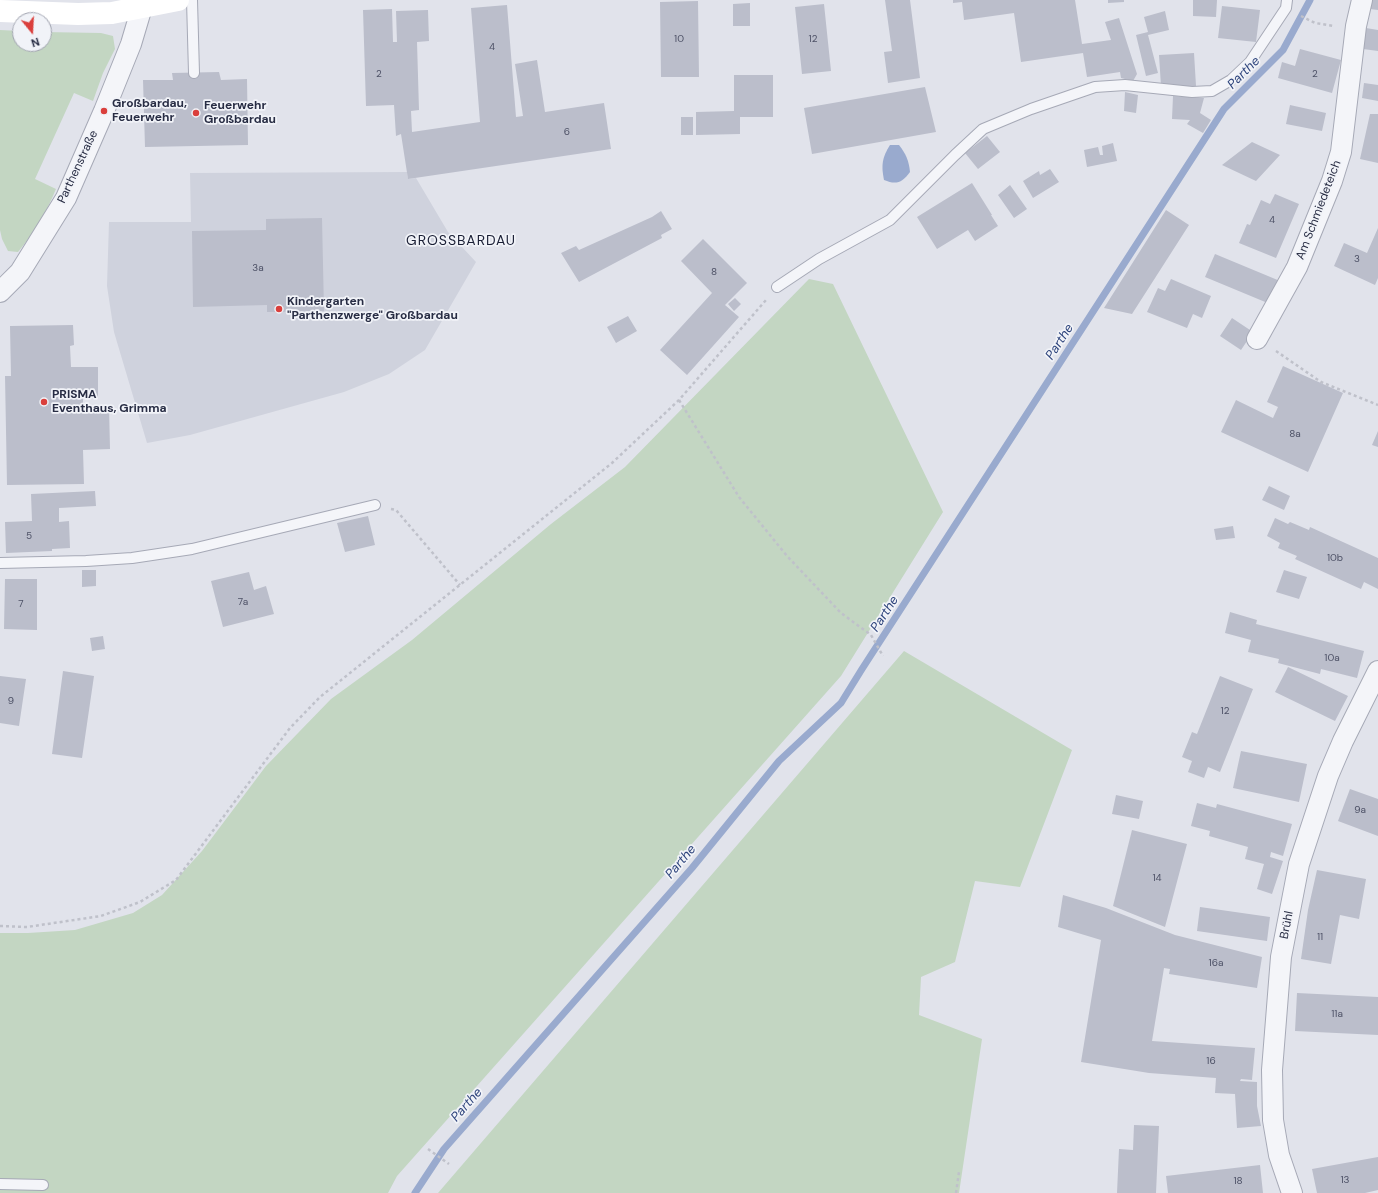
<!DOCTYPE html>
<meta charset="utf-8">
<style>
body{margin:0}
#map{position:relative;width:1378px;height:1193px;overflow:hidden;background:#e1e3eb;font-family:"DM Sans",sans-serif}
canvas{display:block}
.north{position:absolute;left:12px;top:12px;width:40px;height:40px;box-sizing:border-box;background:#f1f3f8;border:1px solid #a1a4b0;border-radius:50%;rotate:162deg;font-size:11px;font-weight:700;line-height:16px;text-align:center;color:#282d44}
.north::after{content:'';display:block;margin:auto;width:14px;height:18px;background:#da3f3c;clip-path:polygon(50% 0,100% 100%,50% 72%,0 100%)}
</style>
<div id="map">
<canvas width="1378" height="1193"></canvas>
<div class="north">N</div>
</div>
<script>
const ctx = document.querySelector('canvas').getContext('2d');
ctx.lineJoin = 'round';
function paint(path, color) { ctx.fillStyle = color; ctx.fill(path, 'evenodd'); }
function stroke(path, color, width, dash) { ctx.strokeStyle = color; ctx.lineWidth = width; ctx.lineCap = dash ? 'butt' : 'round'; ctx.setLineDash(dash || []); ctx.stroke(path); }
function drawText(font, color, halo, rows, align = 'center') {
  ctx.font = font + ' "DM Sans",sans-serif'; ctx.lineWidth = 3.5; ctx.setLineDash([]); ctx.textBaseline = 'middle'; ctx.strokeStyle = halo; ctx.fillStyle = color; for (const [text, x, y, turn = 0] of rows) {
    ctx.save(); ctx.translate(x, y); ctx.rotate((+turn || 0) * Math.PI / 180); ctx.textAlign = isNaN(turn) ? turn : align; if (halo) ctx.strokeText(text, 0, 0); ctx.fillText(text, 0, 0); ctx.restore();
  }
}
const built = new Path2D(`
 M407,172L408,179L416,178L448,232L476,262L425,350L389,374L344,392L190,435L147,443L114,332L107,286L109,222H191L190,173Z`);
const green = new Path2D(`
 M0,30L20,31V44H44V32L101,33L113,36L115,49L103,73L93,101L74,93L35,179L56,189C47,211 34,233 18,252L8,251L2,239L0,230Z
 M809,279L833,284L943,512L841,676L397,1176L388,1193H0V933H28L75,930L133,913L162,895L202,851L266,766L331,699L412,640L551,524L625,467Z
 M904,651L1072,750L1020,887L975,881L955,962L921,977L919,1015L982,1039L959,1193H438Z`);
const water = new Path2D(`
 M890,145H899C906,154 909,161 910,172C902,183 896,185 884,180C881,165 882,158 890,145Z`);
const stream = new Path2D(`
 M415,1193L444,1149L692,868L779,761L841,703L862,669L1224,109L1283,50L1310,0`);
const building = new Path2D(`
 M885,0H910L920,78L888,83L884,52L892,51Z
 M953,0H1075L1082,44L1111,40L1105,22L1119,18L1137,74L1133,81L1121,78L1120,72L1087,77L1083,53L1021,62L1014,13L964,20L962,2L953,3Z
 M1108,0H1124V2L1108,3Z
 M1193,0H1217L1216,17L1193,16Z
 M1370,0H1378V10L1370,9Z
 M698,1L699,77H661L660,2Z
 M750,3V26H733V4Z
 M824,4L831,71L802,74L795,7Z
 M507,5L516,117L523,116L515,64L537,60L545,112L604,103L611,149L408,179L401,134L396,136L394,105L366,106L363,10L392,9L393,42H397L396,11L428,10L429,41L417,42L419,110L411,111L412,132L480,122L471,8Z
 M1222,6L1260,10L1256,42L1218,38Z
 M1165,11L1169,30L1148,35L1158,73L1146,76L1136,35L1148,32L1144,17Z
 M1366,28L1378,30V51L1363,49Z
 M1300,49L1341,60L1332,93L1278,78L1282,62L1295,66Z
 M1194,53L1196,86H1161L1159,55Z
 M219,72L221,80L247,79L248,145L145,147L143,80H173L172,73Z
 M734,75H773V117H740V134L696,135V112L734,111Z
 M1364,83L1378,85V101L1362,98Z
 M925,87L936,132L812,154L804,108Z
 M1125,92L1138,95L1136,113L1124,111Z
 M1173,96L1204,98L1200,113L1211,120L1203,133L1187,124L1190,120L1172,119Z
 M1290,105L1326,113L1322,131L1286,124Z
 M1370,114H1378V163L1360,159Z
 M681,117H693V135H681Z
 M987,136L1000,152L978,169L965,153Z
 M1252,142L1280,155L1256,181L1222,165Z
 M1113,143L1117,161L1087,167L1084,150L1098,147L1100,155H1103L1102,146Z
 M1050,169L1059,182L1033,198L1023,181L1039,171L1040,175Z
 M972,183L992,215H991L998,226L975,241L968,230L937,249L917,217Z
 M1010,185L1027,209L1014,218L998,195Z
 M1275,194L1299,204L1276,258L1239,243L1247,224L1250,225L1261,200L1270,204Z
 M1166,210L1189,225L1132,314L1104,308Z
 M661,211L672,229L661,235L662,238L579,282L561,253L576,246L579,250L652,217Z
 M322,218L324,311L267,312V305L193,307L192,231L266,230V219Z
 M1378,228V278L1375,285L1334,266L1344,243L1367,253Z
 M703,239L747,283L725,305L739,317L687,375L660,350L712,293L681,261Z
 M1215,254L1280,281L1270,304L1205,277Z
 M1171,279L1211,296L1202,318L1193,314L1187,328L1147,312L1158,288L1165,291Z
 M735,298L741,304L734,311L728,304Z
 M628,316L637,331L616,343L607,327Z
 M1232,318L1253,332L1241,350L1220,336Z
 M73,325L74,345L70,346L71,367H98V398H83V407L109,406L110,449L83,450L84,484L7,485L5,376H11L10,326Z
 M1283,366L1343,393L1308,472L1221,432L1236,400L1273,418L1278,407L1267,402Z
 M1378,431V447L1372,445Z
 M1269,486L1290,496L1284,510L1262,500Z
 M95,491L96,506L59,508V522L69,521L70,548L52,549V551L6,553L5,522L32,521L31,494Z
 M368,516L375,545L345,552L337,523Z
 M1275,518L1288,524L1290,522L1309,530L1310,527L1378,558V589L1364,582L1361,589L1295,559L1297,556L1278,548L1280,543L1267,536Z
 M1233,526L1235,538L1216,540L1214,529Z
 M82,570H96V586L82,587Z
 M1284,570L1307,577L1299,599L1276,592Z
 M249,572L254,590L266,586L274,614L223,627L211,581Z
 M5,579H37V630L4,629Z
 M1230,612L1257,620L1256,624L1364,651L1357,678L1321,669L1320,674L1278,663L1279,659L1248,652L1251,640L1225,633Z
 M103,636L105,649L92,651L90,638Z
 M1288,667L1348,696L1335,721L1275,692Z
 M63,671L94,676L82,758L52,754Z
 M0,676L26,679L19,726L0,723Z
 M1220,676L1253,689L1220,772L1208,767L1204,778L1188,772L1192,761L1182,757L1192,732L1197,734Z
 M1241,751L1307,764L1299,802L1233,788Z
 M1350,789L1378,799V836L1338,821Z
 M1116,795L1143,801L1139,819L1112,814Z
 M1197,803L1216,808L1217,804L1292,824L1283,856L1271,852L1270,857L1283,861L1272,894L1257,889L1264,864L1245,859L1248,847L1209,836L1210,831L1191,826Z
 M1132,830L1187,844L1165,927L1113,906Z
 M1317,870L1366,879L1359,919L1340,915L1331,964L1301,959L1308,910Z
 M1063,895L1106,908L1175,935L1262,957L1257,988L1169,974L1170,969L1164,968L1152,1041L1255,1048L1252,1080L1241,1079L1240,1081L1257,1082V1106L1261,1126L1237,1128L1235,1094L1215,1093L1216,1078L1149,1073L1081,1062L1101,940L1058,927Z
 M1200,907L1270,917L1267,941L1197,931Z
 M1297,993L1378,997V1035L1295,1031Z
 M1134,1125L1159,1126L1156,1193H1117L1119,1149L1133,1150Z
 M1378,1157V1190L1365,1193H1317L1312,1169Z
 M1260,1165L1263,1193H1168L1166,1176Z`);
const path = new Path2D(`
 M1301,16L1315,23L1334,26
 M1276,351L1321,382L1378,405
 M679,400L739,497L787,556L841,613L871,635L883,656
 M391,509L396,510L460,585
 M0,926L27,927L101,916L140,902L176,880L290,728L320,697L612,463L679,400L766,300
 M428,1149L449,1164
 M956,1193L959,1172`);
const lane = new Path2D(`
 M192,0L194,73
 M777,287L819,259L890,220L955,155L983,129L1031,109L1095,87L1125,85L1192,92L1212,91L1231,80L1250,62L1286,8L1287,0
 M0,563L86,561L132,558L192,549L375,505
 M0,1184L43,1185`);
const street = new Path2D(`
 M0,292L20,272L66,198L104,111L131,44L142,7
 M1257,339L1297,267L1332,181L1341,152L1356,26L1362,0
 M1292,1193L1279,1155L1273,1120L1272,1070L1281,957L1299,864L1328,776L1343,741L1378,671`);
const secondary = new Path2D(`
 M0,11L78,14L112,13L178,0`);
const markers = [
 [104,111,4,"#da3f3c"],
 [196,113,4,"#da3f3c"],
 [279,309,4,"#da3f3c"],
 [44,402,4,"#da3f3c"]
];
const numberNames = [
 ["10",679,39],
 ["12",813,39],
 ["4",492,47],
 ["2",379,74],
 ["2",1315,74],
 ["6",567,132],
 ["4",1272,220],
 ["3",1357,259],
 ["3a",258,268],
 ["8",714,272],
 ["8a",1295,434],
 ["5",29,536],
 ["10b",1335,558],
 ["7a",243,602],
 ["7",21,604],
 ["10a",1332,658],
 ["9",11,701],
 ["12",1225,711],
 ["9a",1360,810],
 ["14",1157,878],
 ["11",1320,937],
 ["16a",1216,963],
 ["11a",1337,1014],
 ["16",1211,1061],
 ["13",1345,1180],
 ["18",1238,1181]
];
const poiNames = [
 ["Großbardau,",112,104],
 ["Feuerwehr",112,118],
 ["Feuerwehr",204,106],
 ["Großbardau",204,120],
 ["Kindergarten",287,302],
 ["\"Parthenzwerge\" Großbardau",287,316],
 ["PRISMA",52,395],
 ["Eventhaus, Grimma",52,409]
];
const streetNames = [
 ["Parthenstraße",78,167,-65],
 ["Am Schmiedeteich",1319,210,-69],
 ["Brühl",1287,925,-79]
];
const waterNames = [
 ["Parthe",1244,73,-45],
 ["Parthe",1060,342,-57],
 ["Parthe",885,614,-57],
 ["Parthe",681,862,-50],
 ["Parthe",467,1105,-49]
];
const quarterNames = [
 ["GROSSBARDAU",461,241]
];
paint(built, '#cfd2dd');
paint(green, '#c3d6c2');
paint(water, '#99aace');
stroke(stream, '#99aace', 7);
paint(building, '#bbbecb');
stroke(lane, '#a6a9b6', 12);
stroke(street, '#a6a9b6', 22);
stroke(path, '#bfc1ca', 2.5, [3, 3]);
stroke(lane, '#f4f5f9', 10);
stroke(street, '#f4f5f9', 20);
stroke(secondary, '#fff', 22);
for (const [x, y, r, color] of markers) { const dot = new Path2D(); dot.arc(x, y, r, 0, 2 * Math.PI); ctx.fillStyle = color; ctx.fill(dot); stroke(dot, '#f1f3f8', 1.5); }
drawText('10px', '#4d5166', null, numberNames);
drawText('bold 12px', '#282d44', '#f1f3f8', poiNames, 'left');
drawText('12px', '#282d44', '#f1f3f8', streetNames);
drawText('italic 13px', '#2e447c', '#f1f3f8', waterNames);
ctx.letterSpacing = '1px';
drawText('14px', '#1a1f35', '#f1f3f8', quarterNames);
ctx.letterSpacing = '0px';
</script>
